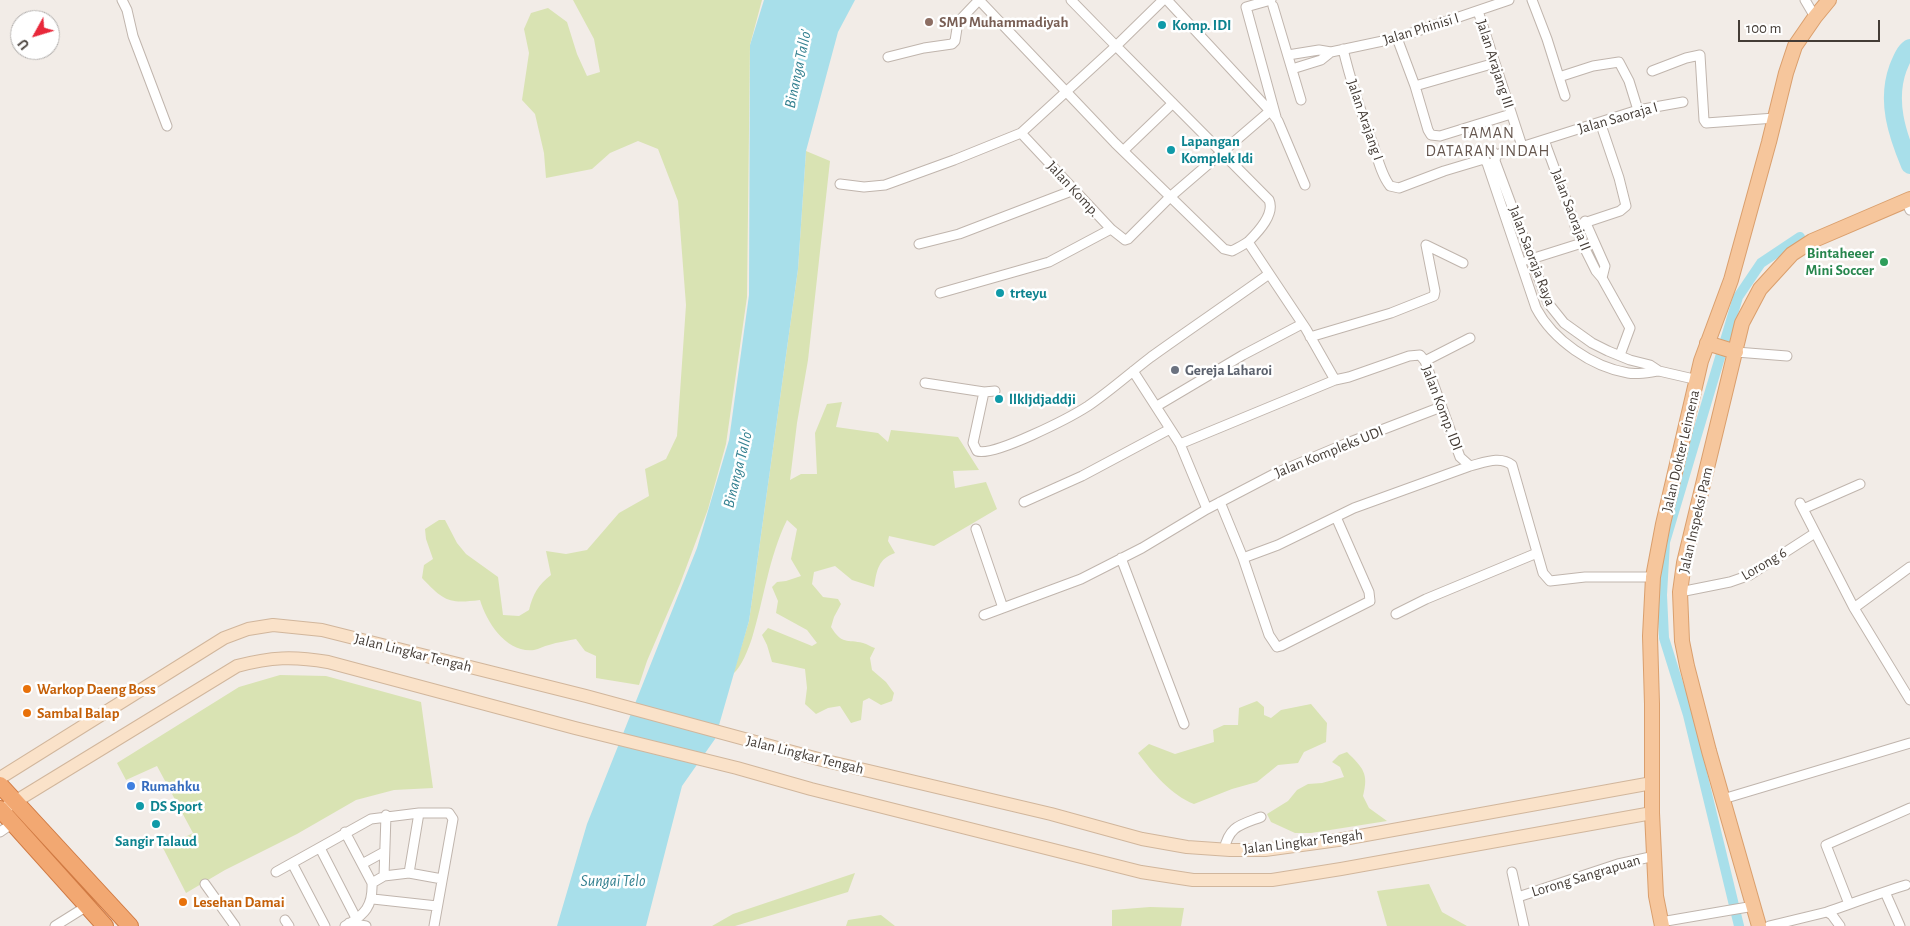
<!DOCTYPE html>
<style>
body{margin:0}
#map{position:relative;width:1910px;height:926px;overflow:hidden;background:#f2ece7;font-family:"Alegreya Sans",sans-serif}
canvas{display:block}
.north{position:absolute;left:10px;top:10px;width:50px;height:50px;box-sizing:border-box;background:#fff;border:1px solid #b4b1af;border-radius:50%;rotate:231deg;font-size:14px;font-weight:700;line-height:20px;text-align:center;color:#443c36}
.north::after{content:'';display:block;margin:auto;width:18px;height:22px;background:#e8283a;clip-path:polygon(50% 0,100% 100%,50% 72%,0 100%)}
.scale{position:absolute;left:1738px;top:20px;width:142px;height:22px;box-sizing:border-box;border:2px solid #443c36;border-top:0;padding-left:6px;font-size:15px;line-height:18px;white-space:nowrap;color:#443c36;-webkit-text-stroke:4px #fff;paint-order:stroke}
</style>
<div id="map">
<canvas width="1910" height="926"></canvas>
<div class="north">U</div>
<div class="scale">100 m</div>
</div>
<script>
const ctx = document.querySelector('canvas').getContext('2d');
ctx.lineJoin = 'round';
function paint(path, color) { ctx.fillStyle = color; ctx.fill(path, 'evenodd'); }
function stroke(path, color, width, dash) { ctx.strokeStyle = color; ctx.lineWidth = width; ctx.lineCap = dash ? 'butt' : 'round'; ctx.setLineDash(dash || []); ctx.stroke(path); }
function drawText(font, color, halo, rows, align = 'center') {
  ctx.font = font + ' "Alegreya Sans",sans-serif'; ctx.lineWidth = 5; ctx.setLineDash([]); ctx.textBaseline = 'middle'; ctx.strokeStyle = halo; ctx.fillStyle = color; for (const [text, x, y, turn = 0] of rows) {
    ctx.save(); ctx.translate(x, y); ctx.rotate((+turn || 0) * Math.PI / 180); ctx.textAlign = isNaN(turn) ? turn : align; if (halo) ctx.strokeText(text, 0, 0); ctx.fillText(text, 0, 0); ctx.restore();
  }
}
const green = new Path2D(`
 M573,0H762L750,45L747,297L726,444L708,509L680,584L647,661L639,685L596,678V656L585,651L576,639C567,641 558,642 549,645C544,646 539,649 534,650C506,653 487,623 480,600C448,604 444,601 422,578L424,565L433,559L426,539L425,529L439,520H445L457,543L466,554L498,577L503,615L519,616L529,610C533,594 538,585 551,575L546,551L566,554L587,550L619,513L649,496L645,469L666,459L677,436L686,305L678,201L658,149L638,141L610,153L592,169L546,178L544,153L535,114L522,100L529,53L524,29L531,13L548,8L567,22L577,54L587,76L600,72L594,39Z
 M806,151L830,161L808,360L797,423L790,480L801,474H817L815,433L827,404L842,402L836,427L878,433L888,442L891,430L958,437L979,470L953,471L955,488L986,482L997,509L934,546L889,536L888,541L895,553C878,559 877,570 874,587L852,580L835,566L814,572L812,584L823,597L838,599L841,604L834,617L831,627C842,645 847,639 863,643C867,644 871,647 875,648L870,658L872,670L886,682L894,693L892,701L881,705L869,698L863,701L861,720L851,723L840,706L828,708L816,714L805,704L807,688L805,669L772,662L767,645L762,635L768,628L812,646L817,643L807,630L776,613L778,601L772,587L777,582L786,581L801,576L791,559L797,529L787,520C769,556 764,599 752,638C748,650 742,666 733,674L749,621L798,269Z
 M280,675L326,676L421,702L433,788L394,790L356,800L297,834L225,870L186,893L163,848L193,833L157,766L126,780L117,763L239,687Z
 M1257,701L1264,707V715L1271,718L1281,710L1311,704L1327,723L1326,742L1304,752L1298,763L1278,765L1257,782L1232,789L1194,804C1171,795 1153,773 1138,753L1149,744L1175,754L1214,742L1213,730L1224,725H1238L1239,708Z
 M1347,752C1363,768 1369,773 1363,796L1369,808L1387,821L1311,833H1295L1271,822L1267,814L1288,801L1297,790L1308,784L1322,783L1344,777L1340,767L1332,762L1339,755Z
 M855,873L848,892L735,926H712L733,914Z
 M1429,884L1442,912L1467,926H1387L1377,891Z
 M1150,907L1184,908L1181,926H1112V910Z
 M881,915L895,926H846L848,920Z`);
const water = new Path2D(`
 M764,0H855L838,32L806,151L798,269L749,621L715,739L682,786L646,926H557L587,824L697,548L729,440L749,295L750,45Z`);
const canal = new Path2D(`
 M1739,926L1688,715L1664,638L1662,595L1665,542L1738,297L1761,263L1800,237`);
const river = new Path2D(`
 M1910,48C1904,52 1901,61 1898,68C1886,101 1897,134 1910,165`);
const street = new Path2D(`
 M122,0L127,10L133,36L167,126
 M979,0L1115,143L1224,249L1232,251C1237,248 1244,245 1249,241C1259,231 1275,214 1269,200L1116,46L1163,0
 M1071,0L1116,46L1021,133L1111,229L1125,240L1128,239L1170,197L1270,111L1167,0
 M1271,0L1246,7L1276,117
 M1532,0L1547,39L1559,77L1593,66L1619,62L1629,81L1638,110
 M1805,0L1815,17
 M1273,6L1301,100
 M1478,11L1522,146
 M1397,38L1415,86L1428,130L1431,135L1440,136L1511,114
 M1343,49C1351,83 1362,115 1374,147C1378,160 1382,176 1390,186L1399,188L1444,171L1484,159
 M1288,55L1319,50L1331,52
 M888,57L924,48L952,44L955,41L958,22L979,0
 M1292,69L1321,60L1331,52L1397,38L1509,0
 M1652,71L1686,58L1700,55L1704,120L1706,123L1775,118
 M1559,77L1565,96
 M1415,86L1495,63
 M1272,113L1278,121L1305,185
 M1544,140L1582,243L1596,271L1602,278L1630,328L1620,355
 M1123,151L1173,103
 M1496,155L1638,110L1683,102
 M1495,161L1548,303L1564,323L1592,343L1608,351L1630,360L1650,365L1659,371L1698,380
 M1487,163L1491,164L1495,161L1496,155L1492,151L1486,153L1484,159L1487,163L1536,308C1553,340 1592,367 1628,373C1638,375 1650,372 1659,371
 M840,184L864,187L885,185L954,160L1021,133
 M1906,201L1910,210
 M1585,221L1605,266L1602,278
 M1575,226L1620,211L1626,206L1619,178L1600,122
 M1248,242L1306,329L1335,380
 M919,244L959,234L1074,190
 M1528,260L1582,243
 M940,293L1049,262L1111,229
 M1310,337L1391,313L1434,296L1435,291L1426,245L1463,263
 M1736,352L1787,356
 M1425,361L1470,338
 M925,383L984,392L995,391
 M984,392L973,443L977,451C994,457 1071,417 1088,406C1110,391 1130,373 1151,357C1190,329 1230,302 1269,274
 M1157,406L1243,355L1302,324
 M1180,444L1335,380L1349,377L1409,356L1420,355L1425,361L1460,457L1470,466C1483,463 1500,455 1512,465L1543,573L1550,581L1585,577H1653
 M1024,502L1082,476L1170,429
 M1220,502L1243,558L1269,635L1277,647L1281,646L1370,601L1369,592L1336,517
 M1800,503L1854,608L1910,700
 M1207,509L1276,473L1345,444L1441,407
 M1803,509L1860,484
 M976,529L1003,608
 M1121,558L1184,724
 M1243,558L1278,545L1354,508L1470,466
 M1680,592L1730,582L1750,575L1815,533
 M1854,608L1910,567
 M1396,614L1426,599L1537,553
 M984,615L1081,579L1142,548L1207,509L1180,444L1133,371
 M1723,799L1910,743
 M0,832L13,823
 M345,832L372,883
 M320,848L356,918
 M1224,850C1229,826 1240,825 1261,817
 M292,863L325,926
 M362,864L384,852
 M276,872L371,819L419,813H449L453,819L434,926
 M1512,872L1524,926
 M409,873L419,813
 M384,876L409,873L442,879
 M205,884L235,926
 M1885,892L1900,926
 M1518,897L1618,864L1655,856
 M373,899L437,906
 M1849,904L1826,845L1910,808
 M1827,912C1853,903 1880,893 1906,885
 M285,920L289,926
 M1661,922L1754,906
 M349,923L366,926
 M55,926L87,906
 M345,926C365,915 373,906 372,883L384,876L386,815
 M1769,926L1827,912L1832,915L1840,926`);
const secondary = new Path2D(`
 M0,778L224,638L248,629L273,625L322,630L586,696L822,760L1051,814L1142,839L1187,847L1230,850H1265L1338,840L1652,783
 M8,806L237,666C271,657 293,656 328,662L575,728L737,768L811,789L1141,872L1193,880H1272L1341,869L1652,813`);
const primary = new Path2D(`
 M1707,343L1736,352
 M1662,926L1656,896L1652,813V704L1650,636L1653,577L1663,524L1701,361L1731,280L1769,142L1786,73L1795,46L1815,17L1829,0
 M1759,926L1709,751L1687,666L1682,641L1680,592L1684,563L1742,323L1760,289L1792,254L1812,241L1910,199`);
const highway = new Path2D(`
 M0,785L130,926
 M0,809L105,926`);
const markers = [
 [929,22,5,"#8d6e63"],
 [1162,25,5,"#0f9aa8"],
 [1171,150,5,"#0f9aa8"],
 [1884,262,5,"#2e9e5b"],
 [1000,293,5,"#0f9aa8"],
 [1175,370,5,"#6b7280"],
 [999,399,5,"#0f9aa8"],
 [27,689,5,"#e8710a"],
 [27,713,5,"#e8710a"],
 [131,786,5,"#3f7fe0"],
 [140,806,5,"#0f9aa8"],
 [156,824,5,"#0f9aa8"],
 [183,902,5,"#e8710a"]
];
const educationNames = [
 ["SMP Muhammadiyah",939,22]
];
const cultureNames = [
 ["Komp. IDI",1172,25],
 ["Lapangan",1181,141],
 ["Komplek Idi",1181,158],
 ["trteyu",1010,293],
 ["llkljdjaddji",1009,399],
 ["DS Sport",150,806],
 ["Sangir Talaud",156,841,"center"]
];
const streetNames = [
 ["Jalan Phinisi I",1421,29,-17],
 ["Jalan Arajang III",1495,64,72],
 ["Jalan Saoraja I",1618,118,-16],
 ["Jalan Arajang I",1365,120,71],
 ["Jalan Komp.",1073,189,47],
 ["Jalan Saoraja II",1571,210,69],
 ["Jalan Saoraja Raya",1532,256,69],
 ["Jalan Komp. IDI",1442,408,69],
 ["Jalan Dokter Leimena",1681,451,-77],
 ["Jalan Kompleks UDI",1329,452,-22],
 ["Jalan Inspeksi Pam",1696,520,-77],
 ["Lorong 6",1764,564,-31],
 ["Jalan Lingkar Tengah",413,653,14],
 ["Jalan Lingkar Tengah",805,755,14],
 ["Jalan Lingkar Tengah",1303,842,-7],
 ["Lorong Sangrapuan",1586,876,-17]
];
const leisureNames = [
 ["Bintaheeer",1874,253],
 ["Mini Soccer",1874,270]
];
const worshipNames = [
 ["Gereja Laharoi",1185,370]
];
const foodNames = [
 ["Warkop Daeng Boss",37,689],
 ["Sambal Balap",37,713],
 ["Lesehan Damai",193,902]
];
const shopNames = [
 ["Rumahku",141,786]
];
const waterNames = [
 ["Binanga Tallo'",798,69,-78],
 ["Binanga Tallo'",738,469,-76],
 ["Sungai Telo",613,881]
];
const neighbourhoodNames = [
 ["TAMAN",1488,133],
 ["DATARAN INDAH",1488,151]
];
paint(green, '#d9e3b3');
paint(water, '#a8dfea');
stroke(canal, '#a8dfea', 10);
stroke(river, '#a8dfea', 18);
stroke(street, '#c0b5ad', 11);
stroke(secondary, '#d1b69c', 14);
stroke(primary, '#da9f6d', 16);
stroke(highway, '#d07a43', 18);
stroke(street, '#fff', 9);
stroke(secondary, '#fae2c9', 12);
stroke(primary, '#f6c69c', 14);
stroke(highway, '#f2a872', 16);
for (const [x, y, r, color] of markers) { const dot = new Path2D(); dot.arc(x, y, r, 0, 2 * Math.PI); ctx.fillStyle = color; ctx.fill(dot); stroke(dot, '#fff', 2); }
drawText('bold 15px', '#785e54', '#fff', educationNames, 'left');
drawText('bold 15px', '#0d838f', '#fff', cultureNames, 'left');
drawText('15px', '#443c36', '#fff', streetNames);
drawText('bold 15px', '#27864d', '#fff', leisureNames, 'right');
drawText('bold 15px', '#5b616d', '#fff', worshipNames, 'left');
drawText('bold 15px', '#c56008', '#fff', foodNames, 'left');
drawText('bold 15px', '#366cbe', '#fff', shopNames, 'left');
drawText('italic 16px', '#338090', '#fff', waterNames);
ctx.letterSpacing = '1px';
drawText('16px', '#66574f', '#fff', neighbourhoodNames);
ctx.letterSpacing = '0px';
</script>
